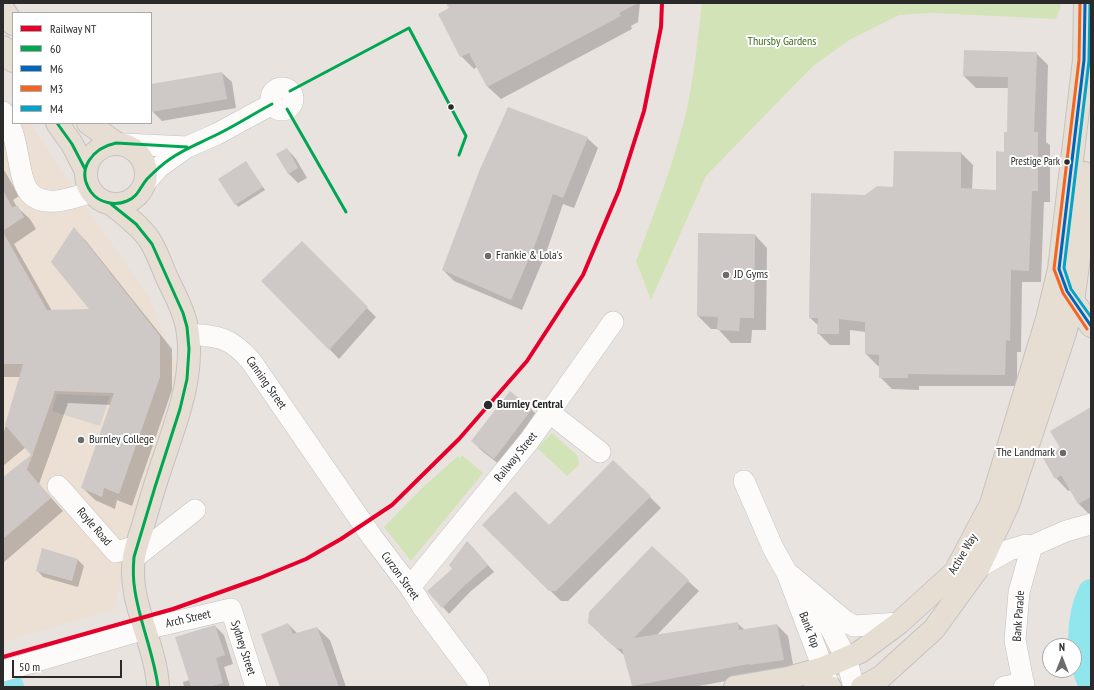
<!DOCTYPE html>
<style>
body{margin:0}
#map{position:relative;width:1094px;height:690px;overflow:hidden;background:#e9e3e0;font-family:"PT Sans Narrow",sans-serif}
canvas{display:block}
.frame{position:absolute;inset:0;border:4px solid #2a2a2a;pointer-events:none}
.legend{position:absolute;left:12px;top:12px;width:140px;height:112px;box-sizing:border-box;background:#fff;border:1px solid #aaa;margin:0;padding:5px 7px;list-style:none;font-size:12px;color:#2a2a2a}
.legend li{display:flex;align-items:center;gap:8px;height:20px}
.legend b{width:20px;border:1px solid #aaa}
.north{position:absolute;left:1042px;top:638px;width:40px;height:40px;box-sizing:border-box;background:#fff;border:1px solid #aaa;border-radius:50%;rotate:0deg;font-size:11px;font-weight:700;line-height:16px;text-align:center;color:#2a2a2a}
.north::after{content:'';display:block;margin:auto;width:14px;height:18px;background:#6d6b6a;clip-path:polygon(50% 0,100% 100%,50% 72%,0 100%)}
.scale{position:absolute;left:12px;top:660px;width:110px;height:18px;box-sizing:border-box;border:2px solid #2a2a2a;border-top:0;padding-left:5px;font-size:12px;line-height:14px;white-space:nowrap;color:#2a2a2a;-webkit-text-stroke:3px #fff;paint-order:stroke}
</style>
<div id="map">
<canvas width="1094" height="690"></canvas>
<div class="frame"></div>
<ul class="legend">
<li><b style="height:5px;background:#e4002b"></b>Railway NT</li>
<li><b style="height:5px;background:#00a651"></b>60</li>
<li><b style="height:5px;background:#0065bd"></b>M6</li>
<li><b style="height:5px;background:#f26522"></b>M3</li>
<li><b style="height:5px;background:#02a3c6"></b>M4</li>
</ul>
<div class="north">N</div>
<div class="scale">50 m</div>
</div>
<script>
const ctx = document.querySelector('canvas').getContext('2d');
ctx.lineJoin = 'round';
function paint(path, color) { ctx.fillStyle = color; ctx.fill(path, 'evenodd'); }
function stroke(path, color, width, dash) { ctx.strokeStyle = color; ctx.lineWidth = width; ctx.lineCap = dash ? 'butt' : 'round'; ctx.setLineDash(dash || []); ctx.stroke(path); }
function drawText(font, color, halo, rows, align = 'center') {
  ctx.font = font + ' "PT Sans Narrow",sans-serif'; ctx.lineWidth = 4; ctx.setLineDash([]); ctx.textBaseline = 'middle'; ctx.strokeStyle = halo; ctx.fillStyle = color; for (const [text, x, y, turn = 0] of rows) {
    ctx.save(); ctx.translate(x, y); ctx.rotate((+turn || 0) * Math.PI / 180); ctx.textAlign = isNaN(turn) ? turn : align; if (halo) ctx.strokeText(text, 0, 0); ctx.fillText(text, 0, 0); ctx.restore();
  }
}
const education = new Path2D(`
 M13,104V123H30L103,231L149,297L177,369L114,609L3,642V112Z`);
const green = new Path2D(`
 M702,3H1062L1056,19L932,13L899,15L851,39L813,66L706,176L651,300L636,261C654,214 672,167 685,117C694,80 697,41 702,3Z
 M552,433L578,456L579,465L567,476L537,448Z
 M462,455L483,473L411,561L384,527L422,488L458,456L460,458Z`);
const plaza = new Path2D(`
 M57,394L110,396L100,426L52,411Z`);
const shadow = new Path2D(`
 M447,3H640L638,22L631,26L632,29L501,99L488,87L477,67L474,69L461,56L450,9Z
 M1036,53L1048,65L1046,142L1050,145V202H1044L1041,282H1022L1021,352H1017V386H919V390L892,389L880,377V366H878L866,354V332L850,330V345H830L818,333L819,326L810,318L866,196L894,188L961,153L973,165L972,190L997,191L1008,133L1009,88H976L964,76Z
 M222,73L232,82L236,108L162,121L153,112L151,102V85Z
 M587,138L598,148L574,208L563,204L546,253L522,310L454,281L443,270Z
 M287,149L296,159L307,178L298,183L288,173Z
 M246,163L265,190L238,207L236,204Z
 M3,168L19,196L13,200L17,207L30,219L36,229L14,244L52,311L91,310L74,229L86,241L172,349V390L132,506L117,500L115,509L95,500L82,487L111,405L68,403L39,484L63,511L3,563V478L33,455L26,447L3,466V435L20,377H3Z
 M755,235L767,248L766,330H752L751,343H731L718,329H711L698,316Z
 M302,243L376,317L339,359L263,281Z
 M510,393L532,410L541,419L504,468L482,451L472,441Z
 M1091,408V516L1079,504L1071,490L1068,491L1056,478L1061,449Z
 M613,461L661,508L568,601H561L483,525L549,526Z
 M468,542L494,572L471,591L449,614L429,591L454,569Z
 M43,550L78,560L84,566L78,587L43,577L37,570Z
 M688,581L699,591L657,635L737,623L745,630L777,625L788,636L794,670L760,675L693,687H635L633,685L625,656L600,634Z
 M288,624L298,634L317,628L330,640L346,687H281Z
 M215,626L224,635L233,664L224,667L230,687H184L183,682L190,680Z`);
const river = new Path2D(`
 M1091,592C1078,618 1078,657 1091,684
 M3,672L11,687`);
const building = new Path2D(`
 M446,3H638L619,13L621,16L487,87L469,53L460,57L438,14L449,8Z
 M964,50L1037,52L1034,132H1038V191H1032L1029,271L1011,270L1010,341L1006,340L1005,375L908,374V378H879V355L865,354V322L839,319V334H817L818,318H809L811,193L865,195L877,186L893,187L894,151L961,152V188L996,190V151L1004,152V132H1007L1008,77L963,76Z
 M222,72L227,99L151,112V84Z
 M508,107L588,137L563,198L553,194L536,242L511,300L442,270L480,169Z
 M287,148L298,168L288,174L276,154Z
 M246,161L263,187L235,205L218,179Z
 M3,190L12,207L18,206L24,217L3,231Z
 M74,227L160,336V377L119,494L104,488L102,497L81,488L114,393L55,391L27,470L51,498L3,539V477L31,455L5,425L23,364H3V232L47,310L89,309L51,262Z
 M698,233L755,234L754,318H740L739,331L717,330L718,317L697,316Z
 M302,241L368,307L329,350L261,281Z
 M510,391L532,409L494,459L471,441Z
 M1091,407V497L1078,504L1061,475L1055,479L1043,458L1060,448L1050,431Z
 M613,460L651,496L556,591H549L482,525L515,491L549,525Z
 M467,541L488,565L465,585L442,608L427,591L452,569L449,565Z
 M652,546L689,580L634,638L738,622L739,630L777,624L784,660L749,665V664L632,686L622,649L616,648L588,623L589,612Z
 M42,548L78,559L72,581L36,571Z
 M288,623L293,634L317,627L339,687H280L261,634Z
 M215,625L225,655L216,658L223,683L209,687H191L175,637Z`);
const minor = new Path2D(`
 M271 99a11 11 0 1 1 22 0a11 11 0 1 1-22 0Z
 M3,112C6,119 11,126 13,134C18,149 19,171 25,185C36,212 71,199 91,192
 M124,144L187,147
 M144,184L159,167L187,147L217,134L272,104
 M188,334C219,336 230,337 251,361L372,537L410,587L424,609L477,680L479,687
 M550,413L600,452
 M744,481L773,548L787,573L823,668L828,684
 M58,486L116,552L137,546
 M134,558L195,510
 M979,567L1009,550L1026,545L1032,546L1066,531L1091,524
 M789,574L845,621L854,626L899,623
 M410,587L529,441L613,322
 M818,604L846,658L854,687
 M3,671L145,629L231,609L256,687
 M1004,687L1024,683
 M1024,687L1015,640L1019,592L1032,546`);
const major = new Path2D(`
 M3,9L13,24
 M3,47L13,61
 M57,123L72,144L85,169
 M88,123L116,143
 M86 174a30 30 0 1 1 60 0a30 30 0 1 1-60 0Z
 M111,204C124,214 139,225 149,239C157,251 162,267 168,280C176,297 186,315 188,334C193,375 179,414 166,452C158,475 151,498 144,522C141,533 136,545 134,557C127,602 156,643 158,687
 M1068,293L1091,326
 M735,687L788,678L823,668L860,652L899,623L955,572L991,504L1047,319L1059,269L1084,60L1085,3
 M815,687L819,686L830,687
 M862,687L881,677L934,629L979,567L1008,505L1065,333L1073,301L1079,258L1084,173`);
const bus1 = new Path2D(`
 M409,28L466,136L459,155
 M290,91L409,28
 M287,109L346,212
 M57,123L72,144L85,169
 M187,147L116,143C93,148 75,169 91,192C99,203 115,206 127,201C138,197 140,187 147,179C154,172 161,165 170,159C184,149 200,143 216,135C235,126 253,114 272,104
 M111,204L136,224L152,244L183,313L187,327L189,349L187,379L180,409L155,487L134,557C133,568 133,580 135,591C140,624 154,654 158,687`);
const bus2 = new Path2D(`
 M1085,3L1084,60L1059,269L1067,291L1091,326`);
const bus3 = new Path2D(`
 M1080,3L1079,60L1054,269L1063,293L1087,329`);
const bus4 = new Path2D(`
 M1090,3L1089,61L1064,268L1071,289L1091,317`);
const rail1 = new Path2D(`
 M3,657L173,609L260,578L306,559L341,539L392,505L459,439L527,361L583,275L619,190L644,111L661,27L662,3`);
const markers = [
 [451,107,3.5,"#2a2a2a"],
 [1067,162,3.5,"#2a2a2a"],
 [488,256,4,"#6d6b6a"],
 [726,275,4,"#6d6b6a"],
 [488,405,5,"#2a2a2a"],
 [81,440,4,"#6d6b6a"],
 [1063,453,4,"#6d6b6a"]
];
const busNames = [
 ["Prestige Park",1060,162]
];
const parkNames = [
 ["Thursby Gardens",782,42]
];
const poiNames = [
 ["Frankie & Lola's",496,256],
 ["JD Gyms",734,275],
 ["Burnley College",89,440],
 ["The Landmark",1055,453,"right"]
];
const streetNames = [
 ["Canning Street",266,383,55],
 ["Railway Street",516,457,-51],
 ["Royle Road",94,527,49],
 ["Active Way",963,554,-59],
 ["Curzon Street",400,576,54],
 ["Bank Parade",1019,616,-86],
 ["Arch Street",188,619,-13],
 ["Bank Top",809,630,69],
 ["Sydney Street",243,648,72]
];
const stopNames = [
 ["Burnley Central",497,405]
];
paint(education, '#ecdfd4');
paint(green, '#d2e4b7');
paint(plaza, '#d9d3d0');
paint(shadow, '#0003');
stroke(river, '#91e6ed', 26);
paint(building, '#cec9c7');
stroke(minor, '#c2c1c2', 22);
stroke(major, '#c4c2c1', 24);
stroke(minor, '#fcfbfa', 21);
stroke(major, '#e7ded3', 22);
stroke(bus1, '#00a651', 3);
stroke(bus2, '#0065bd', 3);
stroke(bus3, '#f26522', 3);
stroke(bus4, '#02a3c6', 3);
stroke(rail1, '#e4002b', 4);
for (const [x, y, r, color] of markers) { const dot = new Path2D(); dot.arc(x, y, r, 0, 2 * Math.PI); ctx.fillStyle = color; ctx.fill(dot); stroke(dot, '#fff', 1.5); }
drawText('11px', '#2a2a2a', '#fff', busNames, 'right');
drawText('12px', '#396a18', '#fff', parkNames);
drawText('12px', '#2a2a2a', '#fff', poiNames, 'left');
drawText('12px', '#2a2a2a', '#fff', streetNames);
drawText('bold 12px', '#2a2a2a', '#fff', stopNames, 'left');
</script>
